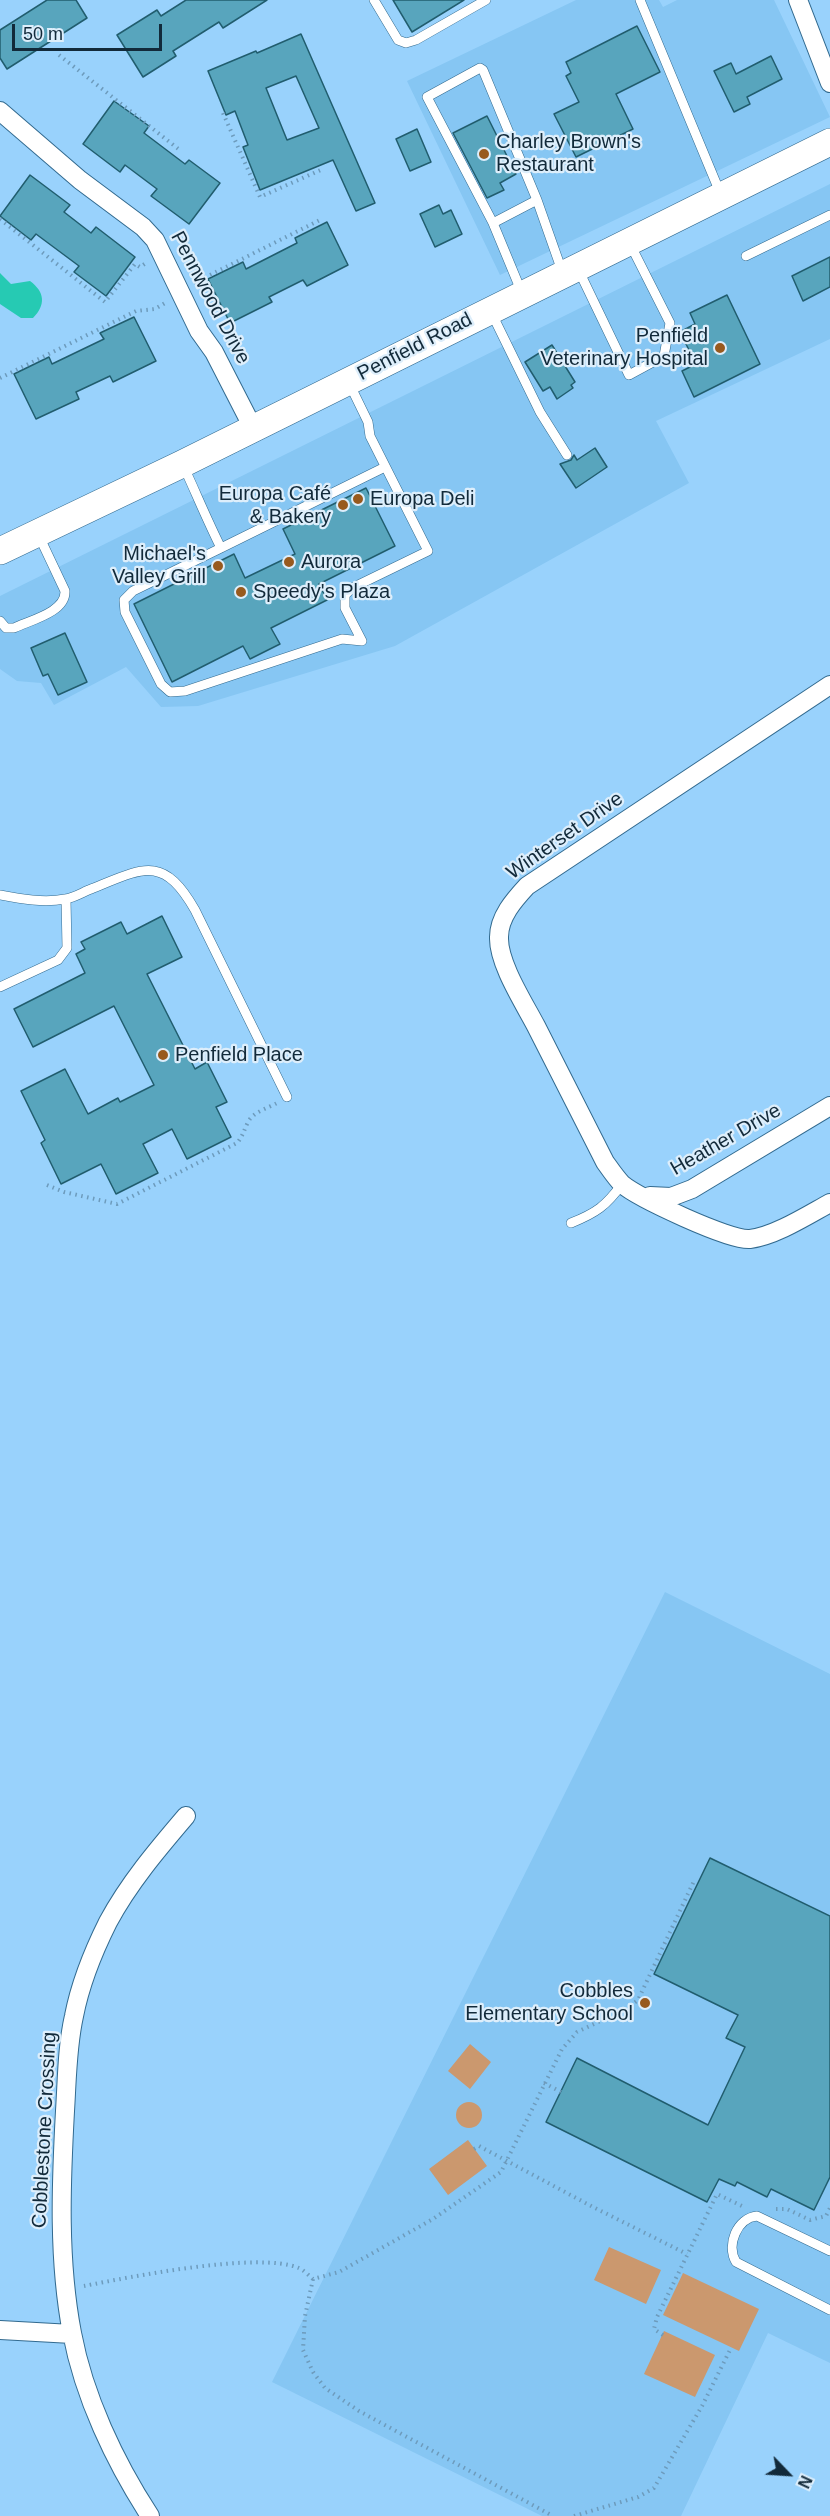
<!DOCTYPE html>
<meta charset="utf-8">
<style>
body{margin:0}
#map{position:relative;width:830px;height:2516px;overflow:hidden;background:#99d2fc;font-family:Arial,sans-serif}
canvas{display:block}
.north{position:absolute;left:758px;top:2444px;width:60px;height:60px;-webkit-text-stroke:4px #ddeefb;paint-order:stroke;rotate:115deg;font-size:16px;font-weight:700;line-height:24px;text-align:center;color:#122a3a}
.north::after{content:'';display:block;margin:auto;width:21px;height:27px;background:#122a3a;clip-path:polygon(50% 0,100% 100%,50% 72%,0 100%)}
.scale{position:absolute;left:12px;top:24px;width:150px;height:27px;box-sizing:border-box;border:3px solid #122a3a;border-top:0;padding-left:8px;font-size:18px;line-height:21px;white-space:nowrap;color:#122a3a;-webkit-text-stroke:4px #ddeefb;paint-order:stroke}
</style>
<div id="map">
<canvas width="830" height="2516"></canvas>
<div class="north">N</div>
<div class="scale">50 m</div>
</div>
<script>
const ctx = document.querySelector('canvas').getContext('2d');
ctx.lineJoin = 'round';
function paint(path, color) { ctx.fillStyle = color; ctx.fill(path, 'evenodd'); }
function stroke(path, color, width, dash) { ctx.strokeStyle = color; ctx.lineWidth = width; ctx.lineCap = dash ? 'butt' : 'round'; ctx.setLineDash(dash || []); ctx.stroke(path); }
function drawText(font, color, halo, rows, align = 'center') {
  ctx.font = font + ' Arial,sans-serif'; ctx.lineWidth = 4.5; ctx.setLineDash([]); ctx.textBaseline = 'middle'; ctx.strokeStyle = halo; ctx.fillStyle = color; for (const [text, x, y, turn = 0] of rows) {
    ctx.save(); ctx.translate(x, y); ctx.rotate((+turn || 0) * Math.PI / 180); ctx.textAlign = isNaN(turn) ? turn : align; if (halo) ctx.strokeText(text, 0, 0); ctx.fillText(text, 0, 0); ctx.restore();
  }
}
const built = new Path2D(`
 M576,0H659L663,7L677,0H774L830,117L500,275L407,81Z
 M830,184V339L656,421L689,483L395,646L198,706L161,707L126,667L54,705L41,683L17,681L0,669V596Z
 M665,1592L830,1674V2363L768,2333L681,2516H542L272,2382Z`);
const green = new Path2D(`
 M470,2044L491,2062L470,2089L448,2071Z
 M456 2115a13 13 0 1 1 26 0a13 13 0 1 1-26 0Z
 M468,2140L487,2166L448,2195L429,2169Z
 M609,2247L661,2270L646,2304L594,2280Z
 M683,2273L759,2309L739,2351L663,2315Z
 M664,2331L715,2355L695,2397L644,2374Z`);
const water = new Path2D(`
 M0,273L11,284L30,281C45,292 46,305 33,318H21L0,304Z`);
const building = new Path2D(`
 M47,0H76L87,18L7,69L0,58V30Z
 M186,0H267L223,28L219,22L173,51L176,56L143,77L117,35L157,10L161,16Z
 M393,0H464L412,32Z
 M637,26L660,72L616,94L633,129L576,157L554,114L579,102L566,76L571,73L566,62Z
 M301,34L375,203L356,211L333,160L260,190L243,147L248,145L235,111L226,115L208,71L256,51L257,53ZM296,76L319,128L287,140L266,88Z
 M771,56L782,79L747,97L750,104L734,112L714,71L731,63L736,74Z
 M114,101L149,126L144,133L185,164L189,160L220,183L189,224L151,196L157,189L125,165L120,172L83,144Z
 M487,116L516,174L500,183L504,190L487,198L453,133Z
 M417,129L431,162L410,171L396,139Z
 M30,175L70,205L64,212L91,233L96,227L135,257L106,296L74,272L79,266L36,234L31,240L0,216Z
 M439,205L443,214L451,210L462,234L435,247L420,214Z
 M327,222L348,265L307,286L303,280L269,297L272,302L230,323L208,279L243,262L246,269L297,243L295,238Z
 M830,257V287L803,301L792,276Z
 M727,295L760,364L694,397L682,371L696,364L680,332L695,324L690,313Z
 M134,317L156,361L113,382L110,376L76,392L79,399L36,419L14,374L49,357L52,364L104,339L100,333Z
 M552,345L575,382L571,385L573,388L557,399L550,387L543,391L525,362Z
 M595,448L607,467L576,488L560,464L571,460L574,455L577,460Z
 M366,488L395,546L319,584L327,600L271,628L280,644L250,659L243,646L172,682L134,604L234,554L245,578L295,554L283,529Z
 M65,633L87,682L58,695L48,674L43,676L31,648Z
 M162,916L182,957L147,974L195,1069L207,1062L227,1102L216,1107L231,1137L187,1159L172,1129L143,1144L158,1173L116,1194L101,1164L61,1184L41,1143L45,1140L21,1091L65,1069L88,1114L118,1098L120,1102L154,1085L114,1006L33,1047L14,1009L85,973L76,954L85,949L81,942L121,922L127,934Z
 M710,1858L830,1916V2177L814,2210L771,2189L767,2197L737,2182L735,2186L719,2179L707,2202L546,2122L577,2058L708,2125L745,2047L726,2038L738,2015L654,1974Z`);
const path = new Path2D(`
 M59,55L181,151
 M223,113L260,197L323,169
 M0,219L105,302L135,264L140,267L146,263
 M194,283L322,219
 M0,378L136,311L155,309L165,303
 M47,1185L64,1192L117,1204L237,1143C243,1136 244,1130 248,1122C253,1112 268,1108 277,1103
 M544,2083L561,2092
 M474,2149L479,2146L593,2207L687,2254
 M776,2209H787L810,2220L826,2216L830,2208
 M313,2279L305,2316L303,2350L313,2372L325,2388L359,2411L553,2516
 M84,2286C130,2277 258,2251 299,2268C304,2270 309,2276 313,2279L339,2272L433,2219L501,2172L562,2049L577,2032L626,2009L638,2000L694,1881
 M663,2335L654,2329L657,2317L717,2194L742,2206
 M574,2516L638,2497L654,2488L702,2406L731,2348`);
const lane = new Path2D(`
 M374,0L398,40L406,43L416,40L486,0
 M640,0L721,195
 M493,223L537,200
 M746,256L830,215
 M579,271L629,375L664,356L670,323L630,244
 M522,293L493,223L427,97L480,68L483,70L537,200L562,271
 M492,314L540,412L567,455
 M183,465C196,493 207,520 221,548L133,591L124,600L125,612L161,684L170,692L185,691L342,639L362,641L345,608V595L352,588L428,551L370,436L368,422L349,383
 M221,548L385,467
 M0,621L6,628H14C31,620 66,612 65,591L39,536
 M0,895C21,899 44,903 65,899C74,898 83,892 91,889C143,868 163,854 195,910L287,1097
 M0,987L58,960L67,948L66,899
 M571,1223C596,1213 606,1206 622,1184
 M830,2251L757,2216C737,2218 726,2245 736,2262L830,2310`);
const street = new Path2D(`
 M798,0L830,83
 M0,111L80,180L143,227L155,240L199,331L214,352L253,428
 M830,685L527,886C514,900 499,917 499,937C498,963 524,1003 536,1026C559,1072 582,1117 605,1162C610,1169 616,1178 622,1184C638,1198 730,1241 750,1239C775,1236 808,1215 830,1203
 M650,1196L671,1197L692,1189L830,1106
 M0,2330L72,2334
 M150,2516C115,2462 84,2397 72,2333C58,2260 61,2184 65,2111C67,2080 67,2047 74,2016C80,1985 94,1950 108,1922C129,1883 157,1850 186,1816`);
const secondary = new Path2D(`
 M0,551L182,464L830,142`);
const markers = [
 [484,154,6,"#985a1e"],
 [720,348,6,"#985a1e"],
 [358,499,6,"#985a1e"],
 [343,505,6,"#985a1e"],
 [289,562,6,"#985a1e"],
 [218,566,6,"#985a1e"],
 [241,592,6,"#985a1e"],
 [163,1055,6,"#985a1e"],
 [645,2003,6,"#985a1e"]
];
const poiNames = [
 ["Charley Brown's",496,142],
 ["Restaurant",496,165],
 ["Penfield",708,336,"right"],
 ["Veterinary Hospital",708,359,"right"],
 ["Europa Café",331,494,"right"],
 ["& Bakery",331,517,"right"],
 ["Europa Deli",370,499],
 ["Michael's",206,554,"right"],
 ["Valley Grill",206,577,"right"],
 ["Aurora",301,562],
 ["Speedy's Plaza",253,592],
 ["Penfield Place",175,1055],
 ["Cobbles",633,1991,"right"],
 ["Elementary School",633,2014,"right"]
];
const streetNames = [
 ["Pennwood Drive",210,298,62],
 ["Penfield Road",415,347,-27],
 ["Winterset Drive",565,836,-35],
 ["Heather Drive",726,1140,-30],
 ["Cobblestone Crossing",45,2130,-87]
];
paint(built, '#86c6f3');
paint(green, '#cb986e');
paint(water, '#26cab3');
paint(building, '#58a5bd');
stroke(building, '#215d6e', 1.5);
stroke(lane, '#326a8f', 10);
stroke(street, '#326a8f', 20);
stroke(secondary, '#326a8f', 28);
stroke(path, '#6d9bbc', 4, [1.5, 4.5]);
stroke(lane, '#fff', 9);
stroke(street, '#fff', 18);
stroke(secondary, '#fff', 27);
for (const [x, y, r, color] of markers) { const dot = new Path2D(); dot.arc(x, y, r, 0, 2 * Math.PI); ctx.fillStyle = color; ctx.fill(dot); stroke(dot, '#ddeefb', 2); }
drawText('20px', '#122a3a', '#ddeefb', poiNames, 'left');
drawText('20px', '#122a3a', '#ddeefb', streetNames);
</script>
